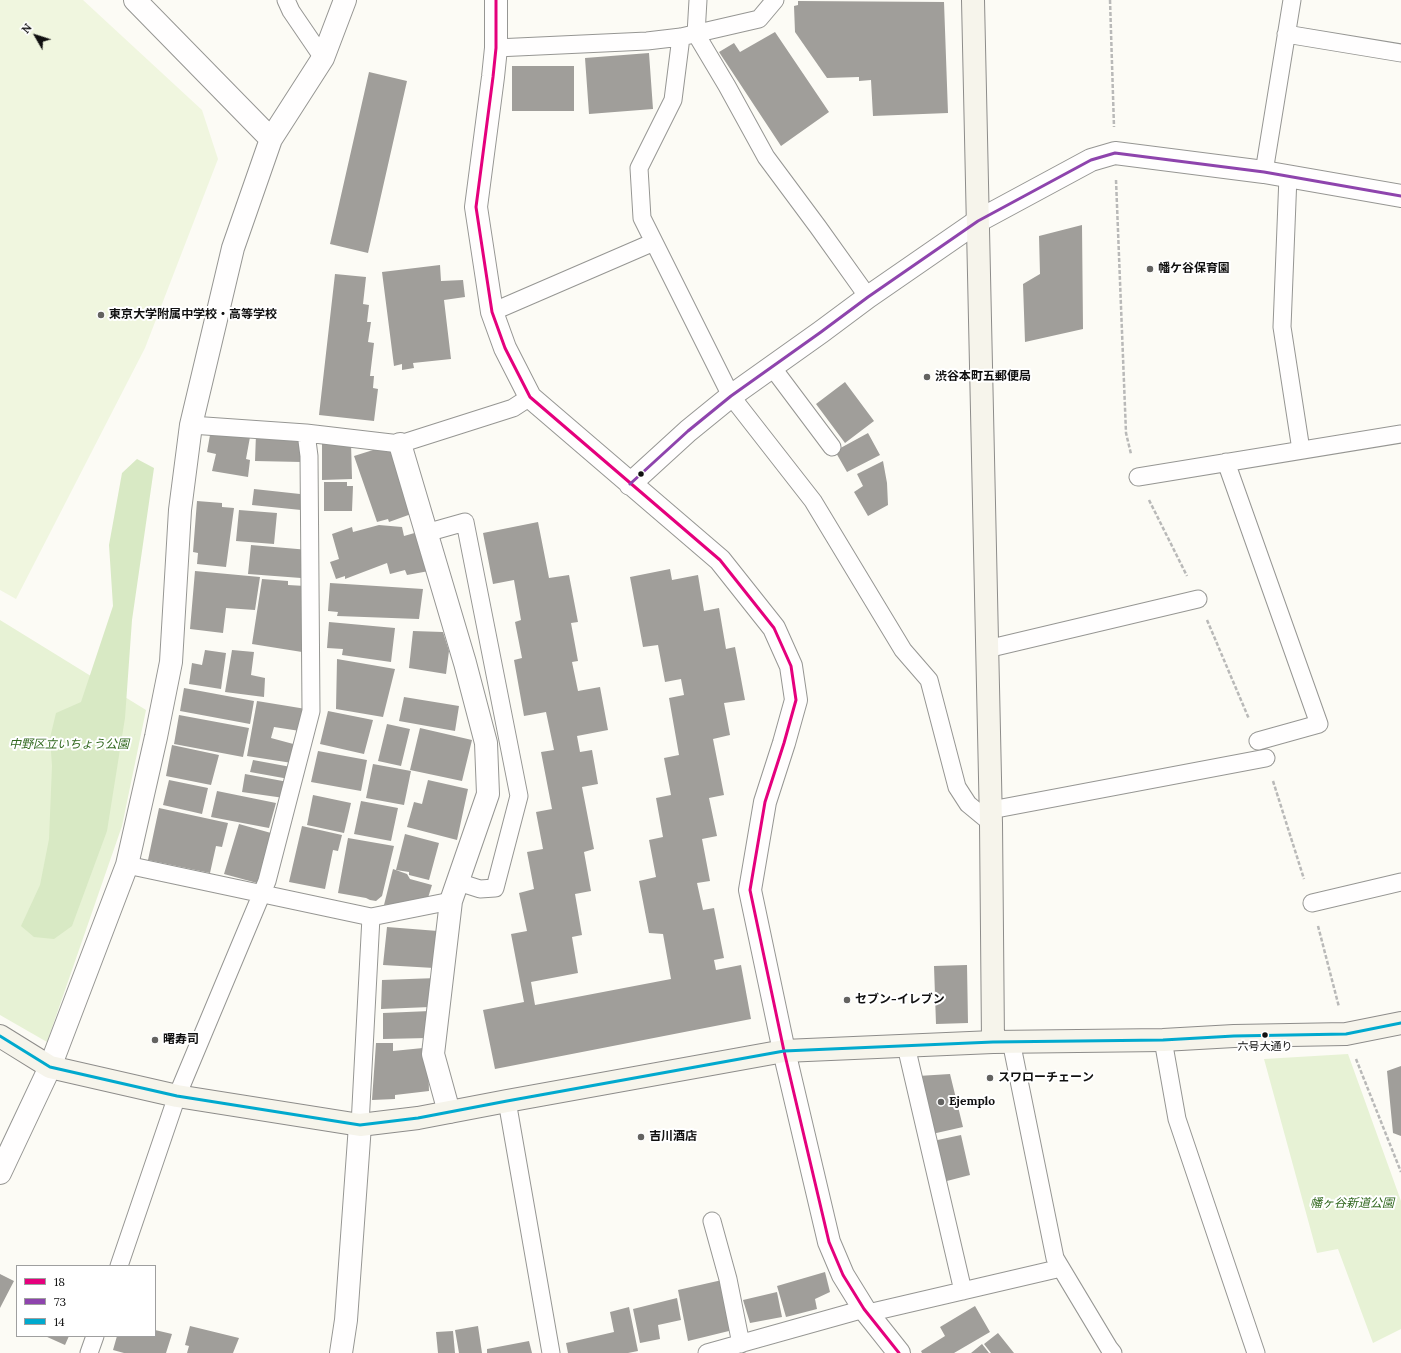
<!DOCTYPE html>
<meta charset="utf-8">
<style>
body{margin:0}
#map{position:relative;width:1401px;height:1353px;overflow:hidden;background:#fcfbf5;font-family:Lora,serif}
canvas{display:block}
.legend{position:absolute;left:16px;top:1265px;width:140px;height:72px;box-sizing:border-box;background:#fff;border:1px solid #9f9f9f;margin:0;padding:5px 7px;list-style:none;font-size:12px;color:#101010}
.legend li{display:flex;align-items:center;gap:8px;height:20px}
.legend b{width:20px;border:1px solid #9f9f9f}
.north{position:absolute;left:16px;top:16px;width:40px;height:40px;-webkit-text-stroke:3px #fff;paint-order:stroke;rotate:309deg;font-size:11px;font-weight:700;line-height:16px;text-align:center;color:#101010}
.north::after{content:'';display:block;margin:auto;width:14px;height:18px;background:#101010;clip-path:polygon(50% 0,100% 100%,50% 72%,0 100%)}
</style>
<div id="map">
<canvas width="1401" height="1353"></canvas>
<ul class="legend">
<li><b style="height:5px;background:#e5007d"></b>18</li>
<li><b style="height:5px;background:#8e44ad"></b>73</li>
<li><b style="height:5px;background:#00a9ce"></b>14</li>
</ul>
<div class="north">N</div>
</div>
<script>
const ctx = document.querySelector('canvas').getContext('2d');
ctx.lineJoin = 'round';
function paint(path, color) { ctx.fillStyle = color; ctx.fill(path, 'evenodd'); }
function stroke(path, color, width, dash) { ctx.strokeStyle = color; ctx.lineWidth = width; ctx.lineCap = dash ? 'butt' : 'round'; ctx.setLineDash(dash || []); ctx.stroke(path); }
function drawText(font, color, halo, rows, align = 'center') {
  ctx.font = font + ' Lora,"Noto Sans JP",serif'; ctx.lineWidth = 4; ctx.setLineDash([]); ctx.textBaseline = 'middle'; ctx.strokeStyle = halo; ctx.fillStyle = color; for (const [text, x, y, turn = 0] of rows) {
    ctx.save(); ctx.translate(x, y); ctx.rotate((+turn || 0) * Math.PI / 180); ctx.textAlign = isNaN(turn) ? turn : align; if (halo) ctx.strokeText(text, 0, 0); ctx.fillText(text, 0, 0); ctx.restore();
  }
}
const green = new Path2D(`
 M0,620L146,710L122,826L47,1042L0,1015Z
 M1348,1054L1401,1201V1329L1373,1343L1338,1249L1317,1253L1264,1059Z`);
const forest = new Path2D(`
 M137,459L154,468L132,620L125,718L107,831L72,926L54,939L34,937L21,926L40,885L49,839L52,766L50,738L56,713L81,702L113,606L109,545L122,473Z`);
const pitch = new Path2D(`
 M0,0H83L202,110L218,159L145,348L16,599L0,590Z`);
const building = new Path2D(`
 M798,1L944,2L948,113L873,116L871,80L859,81V77L827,78L795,32L794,6L798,5Z
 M775,32L829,112L781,146L719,52L734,43L740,52Z
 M649,53L653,109L589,114L585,58Z
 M512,66H574V111H512Z
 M369,72L407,81L368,253L330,244Z
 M1082,225L1083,329L1025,342L1023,284L1040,274L1039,236Z
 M440,265L441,281L463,280L465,297L444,300L451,359L413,363L414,368L402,370V364L394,366L382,272Z
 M335,274L366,277L363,304L369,305L367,322H371L368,342L374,343L370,376H374L373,388L378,389L374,421L319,415Z
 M845,382L874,421L845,443L816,404Z
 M215,432L250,437L246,459L250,460L248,477L212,471L216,454L207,452L210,435L215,436Z
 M868,433L880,455L847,472L835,451Z
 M256,434L303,439L302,462L255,461Z
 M351,442L352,479L322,480V443Z
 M389,445L414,513L389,522L388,519L377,522L354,456Z
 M883,461L887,483L888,505L868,516L854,492L863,486L857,474Z
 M324,482H347V486H353L352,511H324Z
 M254,489L300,494L301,510L252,505Z
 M197,501L222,503V507L234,508L226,567L197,564L198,553L193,552Z
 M239,510L277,513L274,544L236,541Z
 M538,522L549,578L569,575L578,622L571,623L578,661L572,662L578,691L600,687L608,730L577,736L580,752L592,750L598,784L582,787L594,849L584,852L591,891L575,894L582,935L572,937L578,973L531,982L535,1005L671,979L663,934L649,933L639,881L656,877L649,840L663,837L656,798L671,795L664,758L679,755L669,698L684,695L681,679L665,682L658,645L643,647L630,577L670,569L672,580L698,575L704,611L719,608L726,649L735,647L745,700L724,703L730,735L713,739L724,795L709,798L717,836L702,839L710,881L697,883L703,910L714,908L724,958L714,960L716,970L741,965L751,1019L495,1069L483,1010L524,1002L511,934L527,931L519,893L534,889L527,852L543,849L536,812L552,809L541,752L554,750L546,712L524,716L514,660L522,658L515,622L521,620L514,580L493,584L483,533Z
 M379,525L402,527L404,536L418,532L429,571L407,575L405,570L390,574L387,563L345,579V576L336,579L330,562L339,559L332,534L352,527L353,532Z
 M251,545L309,550L307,575H301V578L248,574Z
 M195,571L260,577L255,610L226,608L223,633L190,629Z
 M262,579L288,581V585L305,586L302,652L252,644Z
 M330,583L423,589L419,619L337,616L338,612L328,611Z
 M329,622L395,628L391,662L342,655L343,649L327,648Z
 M413,631L443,632L449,651L446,674L409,668Z
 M205,650L226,653L221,689L189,684L192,663L202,665Z
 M232,650L254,652L251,675L265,678L264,697L225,692Z
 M337,659L395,669L383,717L336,709Z
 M184,688L254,701L250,724L180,711Z
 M404,697L459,706L455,731L399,721Z
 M257,701L306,709L300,731L274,727L271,738L297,745L292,763L247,756Z
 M328,711L373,720L364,754L320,744Z
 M179,715L249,728L243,757L174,744Z
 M387,724L410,729L401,766L378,761Z
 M420,728L472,740L462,781L410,770Z
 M172,745L219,755L211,785L166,776Z
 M318,751L367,760L361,791L311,782Z
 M253,760L291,767L289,779L250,772Z
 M373,764L411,771L404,805L366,798Z
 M245,774L288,782L284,798L242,792Z
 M169,780L208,788L202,814L163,805Z
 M428,780L468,789L457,840L407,827L414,802L422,804Z
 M217,791L276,803L269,828L211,817Z
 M313,795L351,803L344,833L307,825Z
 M361,801L398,808L391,841L354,834Z
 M159,808L228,823L222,847L216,846L210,873L148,860Z
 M239,824L271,833L257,883L224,874Z
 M302,826L342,835L338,851L333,850L325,889L289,882Z
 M405,834L439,843L429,880L409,875V872L396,870Z
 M348,838L394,846L382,896L376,901L370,900L366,898L338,893Z
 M393,869L407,874L410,879L432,885L427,901L384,905Z
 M387,927L438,931L434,968L383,965Z
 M967,965L968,1023L936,1024L934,966Z
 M437,978L430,1007L381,1009L382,980Z
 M430,1011L427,1038L383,1039V1013Z
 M376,1043H393V1051L423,1048V1061H428L429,1091L395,1095V1099L372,1100Z
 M1401,1066V1136L1393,1133L1387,1071Z
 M950,1074L963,1127L932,1134L918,1076Z
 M961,1135L970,1175L943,1182L933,1141Z
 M825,1272L830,1292L815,1299L817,1309L786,1317L777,1286Z
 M0,1274L14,1281L0,1308Z
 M722,1280L733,1330L688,1341L678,1290Z
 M777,1292L782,1317L750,1323L743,1300Z
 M677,1298L681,1320L658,1325L660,1339L640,1343L633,1309Z
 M975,1306L990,1332L954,1353H922L921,1351L945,1336L940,1327Z
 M629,1307L638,1351L628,1353H568L566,1343L614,1332L610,1312Z
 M190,1326L239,1338L233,1353H187L189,1346L185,1345Z
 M478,1326L482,1353H459L455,1330Z
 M155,1330L172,1334L166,1353H124L113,1350L117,1336H155Z
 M453,1331L455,1353H438L436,1332Z
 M998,1333L1014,1353H991L984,1344Z
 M45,1336H69L65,1345Z
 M529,1341L532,1353H487V1349Z
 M982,1344L989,1353H971Z`);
const path = new Path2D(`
 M1110,0L1114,127
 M1116,180L1126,433L1131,454
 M1149,500L1187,576
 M1207,620L1249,719
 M1273,781L1304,879
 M1318,926L1339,1007
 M1356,1059L1401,1172`);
const lane = new Path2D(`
 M286,0L291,11L323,58
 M698,0L696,34L727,86L766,157L818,227L868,297
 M1286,34L1401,53
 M681,37L673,100L639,168L642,218L731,396L813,501L903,650L929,680L957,787L968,804L991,823
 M496,48L647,41L681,37L759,19L775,0
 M1264,172L1292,0
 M1288,176L1282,327L1301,450
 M492,312L654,242
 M772,367L832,447
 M191,425L306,433L400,444L513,408L530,397
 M1226,462L1319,724L1258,741
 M1138,477L1401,434
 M426,533L465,522L519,796L495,888L480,889L458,882
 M987,649L1198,599
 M991,810L1266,758
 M127,865L371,917L360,1125
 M1312,903L1401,882
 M371,917L451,901
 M1163,1040L1177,1119L1256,1353
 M1011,1041L1055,1258L1109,1348L1113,1353
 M906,1046L963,1291
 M507,1101L551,1353
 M712,1221L728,1279L741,1344
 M119,1266L177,1096L267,881L311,711L309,456L306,433
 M868,1313L1061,1268
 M89,1353L95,1336
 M707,1353L864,1309`);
const street = new Path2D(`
 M135,0L271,139
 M496,0V48L493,77L476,207L492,312L505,348L530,397L720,560L774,628L791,666L796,700L784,743L765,802L750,890L784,1051L829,1242L843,1275L864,1309L899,1353
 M400,444L465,663L486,743L488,794L451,901L433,1054L449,1112
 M630,484L688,431L731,396L821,332L868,297L978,221L1091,160L1115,153L1264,172L1401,196
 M0,1173L50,1067L127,865L156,737L171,662L180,510L191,425L233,248L271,139L323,58L345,0
 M341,1353L346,1320L360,1125`);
const secondary = new Path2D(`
 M973,0L991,823L993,1042
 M0,1036L50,1067L177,1096L360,1125L418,1118L507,1101L784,1051L993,1042L1163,1040L1234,1036L1346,1034L1401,1023`);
const bus1 = new Path2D(`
 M496,0V48L493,77L476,207L492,312L505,348L530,397L720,560L774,628L791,666L796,700L784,743L765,802L750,890L784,1051L829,1242L843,1275L864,1309L899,1353`);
const bus2 = new Path2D(`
 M630,484L688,431L731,396L821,332L868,297L978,221L1091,160L1115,153L1264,172L1401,196`);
const bus3 = new Path2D(`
 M0,1036L50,1067L177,1096L360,1125L418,1118L507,1101L784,1051L993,1042L1163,1040L1234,1036L1346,1034L1401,1023`);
const markers = [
 [1150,269,4,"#636260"],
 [101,315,4,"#636260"],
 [927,377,4,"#636260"],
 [641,474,3.5,"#101010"],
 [847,1000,4,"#636260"],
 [1265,1035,3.5,"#101010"],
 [155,1040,4,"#636260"],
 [990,1078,4,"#636260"],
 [941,1102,4,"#636260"],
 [641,1137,4,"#636260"]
];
const busNames = [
 ["六号大通り",1265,1047]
];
const poiNames = [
 ["幡ケ谷保育園",1158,269],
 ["東京大学附属中学校・高等学校",109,315],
 ["渋谷本町五郵便局",935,377],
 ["セブン-イレブン",855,1000],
 ["曙寿司",163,1040],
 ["スワローチェーン",998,1078],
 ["Ejemplo",949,1102],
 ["吉川酒店",649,1137]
];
const parkNames = [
 ["中野区立いちょう公園",69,745],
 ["幡ヶ谷新道公園",1352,1204]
];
paint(green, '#e7f2d5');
paint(forest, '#d8e9c4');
paint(pitch, '#f0f6df');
paint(building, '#a09e9a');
stroke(lane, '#969693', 19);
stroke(street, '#969693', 24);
stroke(secondary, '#8d8c8a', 24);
stroke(path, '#b9b9b8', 2.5, [4, 2]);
stroke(lane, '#fffefe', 17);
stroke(street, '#fffefe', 22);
stroke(secondary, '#f6f4eb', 22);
stroke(bus1, '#e5007d', 3);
stroke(bus2, '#8e44ad', 3);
stroke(bus3, '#00a9ce', 3);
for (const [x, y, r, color] of markers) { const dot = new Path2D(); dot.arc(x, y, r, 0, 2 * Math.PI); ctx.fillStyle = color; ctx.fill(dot); stroke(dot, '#fff', 1.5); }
drawText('11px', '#101010', '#fff', busNames);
drawText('bold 12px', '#101010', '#fff', poiNames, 'left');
drawText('italic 12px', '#31681f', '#fff', parkNames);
</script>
